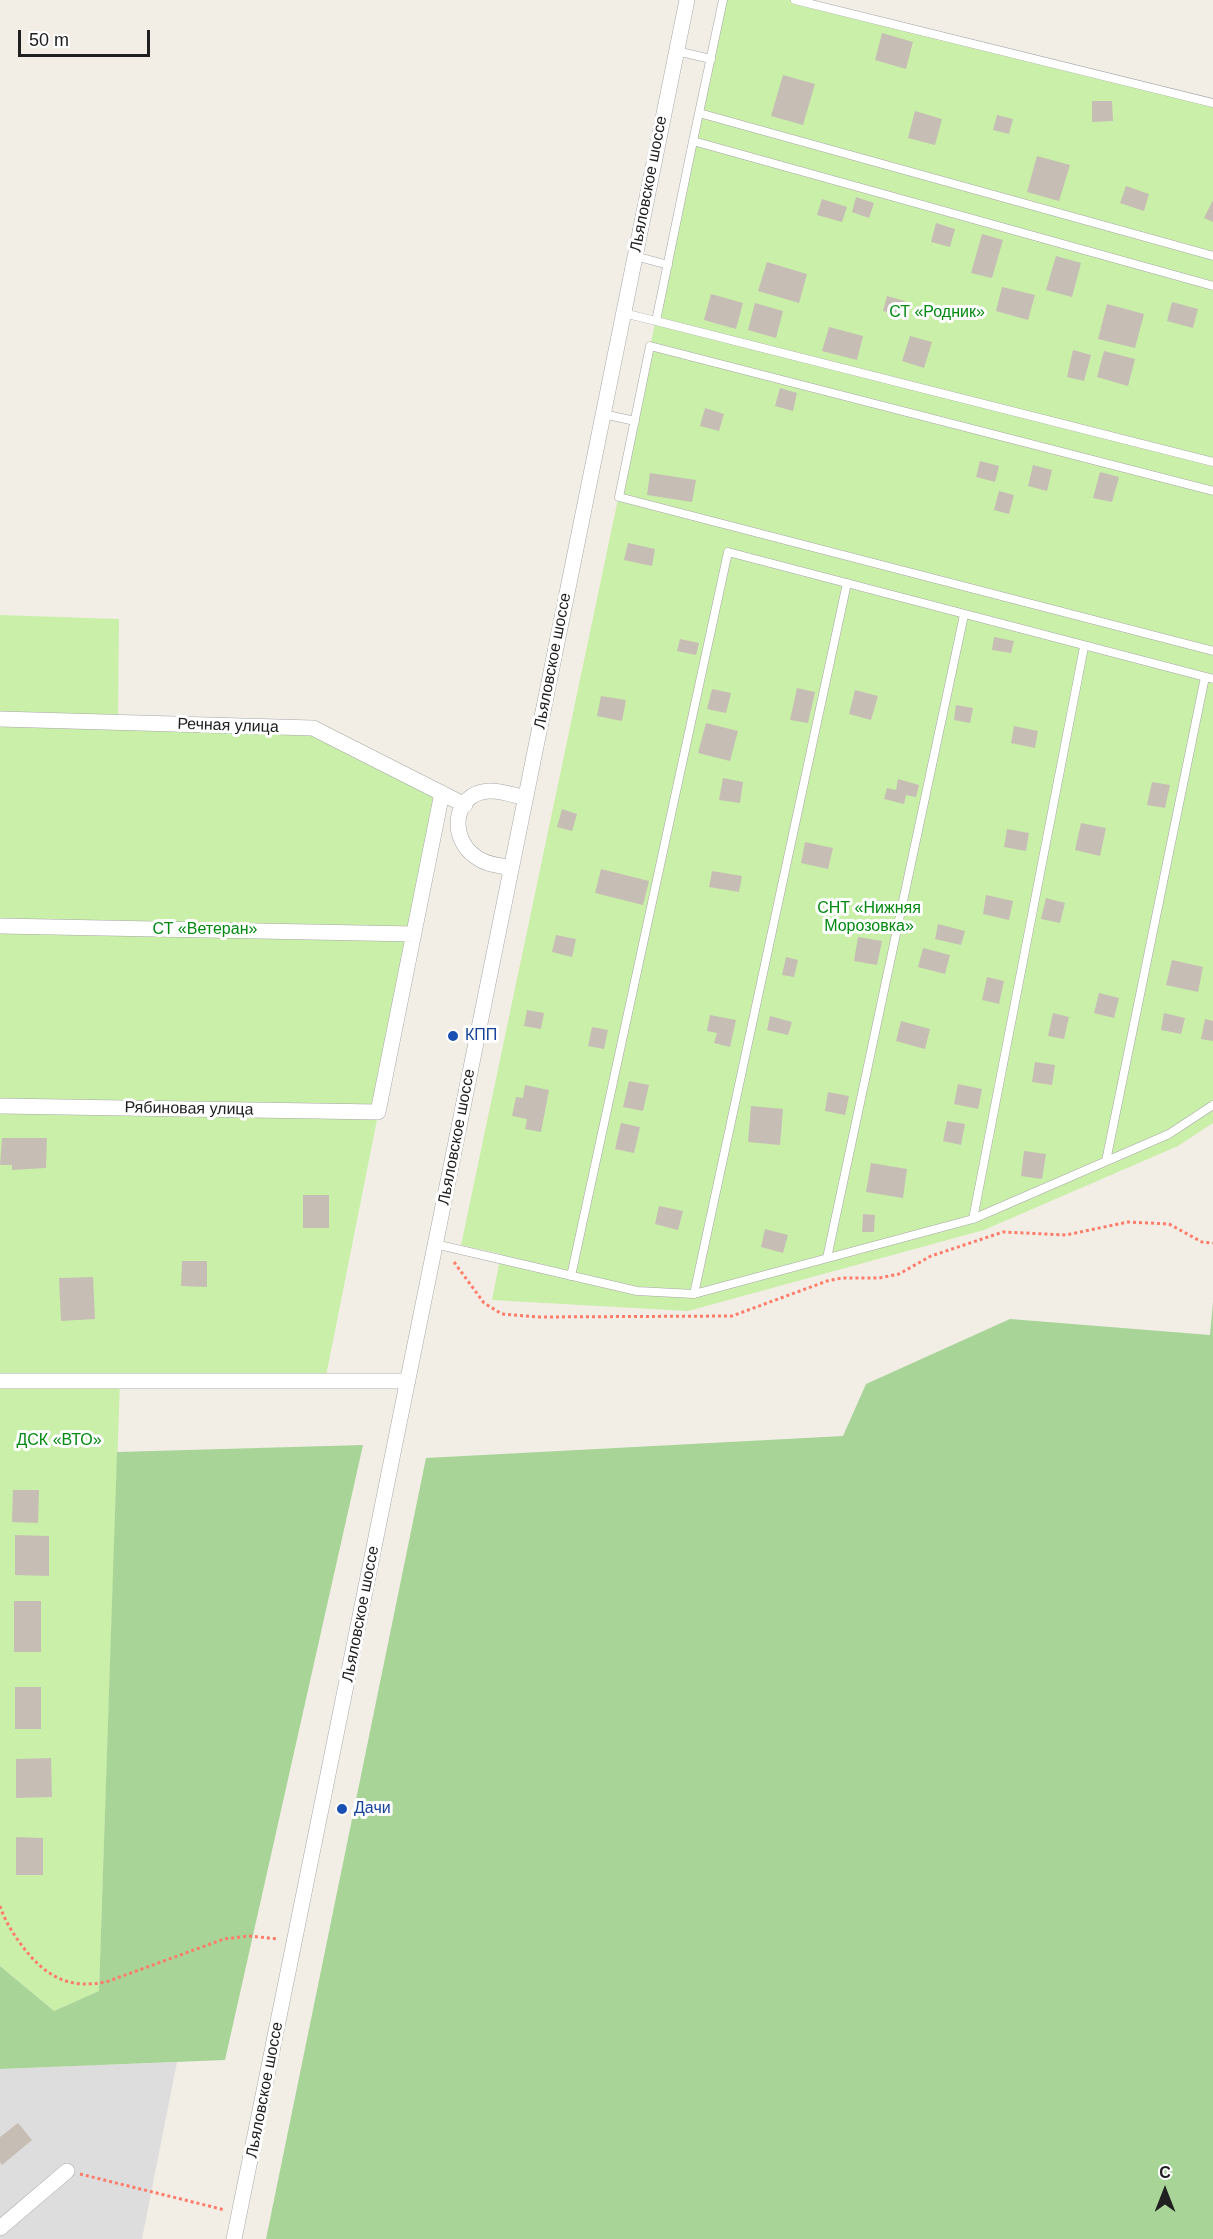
<!DOCTYPE html>
<meta charset="utf-8">
<style>
body{margin:0}
#map{position:relative;width:1213px;height:2239px;overflow:hidden;background:#f2eee6;font-family:Arial,sans-serif}
canvas{display:block}
.north{position:absolute;left:1135px;top:2161px;width:60px;height:60px;-webkit-text-stroke:4px #fff;paint-order:stroke;rotate:0deg;font-size:16px;font-weight:700;line-height:24px;text-align:center;color:#202020}
.north::after{content:'';display:block;margin:auto;width:21px;height:27px;background:#202020;clip-path:polygon(50% 0,100% 100%,50% 72%,0 100%)}
.scale{position:absolute;left:18px;top:30px;width:132px;height:27px;box-sizing:border-box;border:3px solid #202020;border-top:0;padding-left:8px;font-size:18px;line-height:21px;white-space:nowrap;color:#202020;-webkit-text-stroke:4px #fff;paint-order:stroke}
</style>
<div id="map">
<canvas width="1213" height="2239"></canvas>
<div class="north">С</div>
<div class="scale">50 m</div>
</div>
<script>
const ctx = document.querySelector('canvas').getContext('2d');
ctx.lineJoin = 'round';
function paint(path, color) { ctx.fillStyle = color; ctx.fill(path, 'evenodd'); }
function stroke(path, color, width, dash) { ctx.strokeStyle = color; ctx.lineWidth = width; ctx.lineCap = dash ? 'butt' : 'round'; ctx.setLineDash(dash || []); ctx.stroke(path); }
function drawText(font, color, halo, rows, align = 'center') {
  ctx.font = font + ' Arial,sans-serif'; ctx.lineWidth = 6; ctx.setLineDash([]); ctx.textBaseline = 'middle'; ctx.strokeStyle = halo; ctx.fillStyle = color; for (const [text, x, y, turn = 0] of rows) {
    ctx.save(); ctx.translate(x, y); ctx.rotate((+turn || 0) * Math.PI / 180); ctx.textAlign = isNaN(turn) ? turn : align; if (halo) ctx.strokeText(text, 0, 0); ctx.fillText(text, 0, 0); ctx.restore();
  }
}
const residential = new Path2D(`
 M177,2062L142,2239H0V2069Z`);
const grass = new Path2D(`
 M723,0H795L1213,103V1123L1178,1146L984,1230L688,1311L492,1300L501,1254L461,1245Z
 M0,615L119,619L118,722L313,728L442,793L325,1381H120L99,1991L54,2011L0,1966Z`);
const forest = new Path2D(`
 M1213,1302V2239H266L426,1458L843,1436L866,1384L1010,1319L1210,1335Z
 M363,1445L225,2060L0,2069V1966L54,2011L99,1991L117,1452Z`);
const building = new Path2D(`
 M882,33L913,42L906,69L875,60Z
 M783,75L815,84L803,125L771,116Z
 M1092,101H1112L1113,121L1092,122Z
 M915,111L942,119L935,145L908,138Z
 M997,115L1013,119L1009,134L993,130Z
 M1037,156L1070,165L1059,201L1027,192Z
 M1126,186L1149,194L1144,211L1120,203Z
 M856,197L874,203L869,218L852,212Z
 M822,199L847,207L842,222L817,215Z
 M1213,200V222L1204,218Z
 M936,223L955,229L950,247L931,242Z
 M982,234L1003,240L992,278L971,273Z
 M1056,256L1081,263L1072,297L1046,290Z
 M767,262L807,274L799,303L758,291Z
 M1002,287L1035,295L1028,320L996,311Z
 M711,294L743,303L736,329L704,320Z
 M887,296L905,301L900,316L883,311Z
 M1172,302L1198,309L1193,328L1167,321Z
 M755,303L783,311L776,338L748,330Z
 M1107,304L1144,314L1135,348L1098,339Z
 M829,327L863,336L857,360L822,351Z
 M910,336L932,342L924,368L902,361Z
 M1073,350L1091,355L1084,381L1067,377Z
 M1104,351L1135,359L1128,386L1097,377Z
 M780,388L797,393L793,411L775,406Z
 M705,408L724,414L719,431L700,426Z
 M980,461L999,466L995,482L976,477Z
 M1033,465L1052,470L1047,491L1028,486Z
 M1100,472L1119,477L1112,502L1093,498Z
 M650,473L696,480L692,502L647,495Z
 M999,491L1014,495L1009,514L994,510Z
 M628,543L655,549L652,566L624,560Z
 M994,637L1014,641L1011,653L992,650Z
 M680,639L699,643L696,655L677,651Z
 M797,688L815,692L808,723L790,720Z
 M712,689L731,693L726,713L707,709Z
 M855,690L878,696L871,720L849,714Z
 M601,696L626,700L622,721L597,716Z
 M956,705L973,708L970,723L954,720Z
 M706,723L738,731L730,761L698,753Z
 M1014,726L1038,731L1035,748L1011,743Z
 M723,778L743,782L740,803L719,800Z
 M898,779L919,785L916,797L906,795L904,804L884,799L887,788L896,790Z
 M1152,782L1170,785L1165,808L1147,805Z
 M562,809L577,814L572,831L557,827Z
 M1081,823L1106,828L1100,856L1075,850Z
 M1007,829L1029,833L1026,851L1004,847Z
 M805,842L833,848L828,869L801,863Z
 M601,869L649,881L643,905L595,893Z
 M712,871L742,876L739,892L709,887Z
 M986,895L1013,901L1009,920L983,914Z
 M1046,898L1065,903L1060,923L1041,919Z
 M938,924L965,931L961,945L935,939Z
 M556,935L576,939L572,957L552,952Z
 M858,937L882,941L877,965L854,961Z
 M923,948L950,955L945,974L918,967Z
 M786,957L798,960L794,977L782,975Z
 M1172,960L1203,967L1198,992L1166,985Z
 M987,977L1004,981L999,1004L982,1000Z
 M1099,993L1119,998L1114,1018L1094,1013Z
 M527,1010L544,1013L541,1029L524,1026Z
 M1053,1013L1069,1017L1064,1039L1048,1036Z
 M1164,1013L1185,1018L1181,1034L1161,1030Z
 M710,1015L736,1020L730,1047L714,1043L717,1033L707,1031Z
 M770,1016L792,1022L788,1035L767,1030Z
 M1205,1019L1213,1021V1041L1201,1039Z
 M901,1021L930,1029L925,1049L896,1041Z
 M592,1027L608,1030L604,1049L588,1046Z
 M1035,1062L1055,1065L1052,1085L1032,1082Z
 M629,1081L649,1085L643,1111L623,1107Z
 M958,1084L982,1089L978,1109L954,1104Z
 M525,1085L549,1090L541,1132L525,1129L527,1119L512,1116L516,1097L523,1098Z
 M828,1092L849,1096L845,1115L825,1111Z
 M751,1106L783,1109L780,1145L748,1142Z
 M947,1121L965,1124L961,1145L943,1141Z
 M621,1123L640,1127L634,1153L615,1149Z
 M2,1138H47L46,1168L12,1170V1165H0Z
 M1024,1151L1046,1154L1042,1179L1021,1176Z
 M871,1163L907,1169L903,1198L866,1192Z
 M303,1195H329V1228H303Z
 M659,1206L683,1211L678,1230L655,1224Z
 M863,1214L875,1215L874,1232H862Z
 M765,1229L788,1235L783,1253L761,1247Z
 M182,1261H207V1287L181,1286Z
 M93,1277L95,1319L61,1321L59,1278Z
 M13,1490H39L38,1523L12,1522Z
 M15,1535L49,1536V1576L15,1575Z
 M14,1601H41V1652H14Z
 M15,1687H41V1729H15Z
 M51,1758L52,1797L16,1798V1759Z
 M16,1837L43,1838V1875H16Z
 M18,2123L32,2140L2,2165L0,2162V2137Z`);
const path = new Path2D(`
 M454,1262L484,1303L502,1314L539,1317L732,1316L827,1281L842,1278H879L899,1274L931,1256L1003,1232L1066,1235L1128,1222L1169,1224L1202,1242L1213,1243
 M0,1906C4,1919 12,1932 20,1943C44,1976 69,1991 109,1981L224,1939L249,1936L278,1939
 M80,2174L225,2210`);
const service = new Path2D(`
 M723,0L699,113L1213,256
 M795,0L1213,103
 M676,51L711,59
 M693,141L699,113
 M635,256L668,265
 M1213,286L693,141L656,321L1213,462
 M623,313L656,321
 M603,414L635,421
 M1213,491L650,346L619,497L1213,651
 M1106,1161L1205,677
 M973,1219L1084,647
 M435,1244L637,1291L694,1294L973,1219L1169,1134L1213,1105
 M827,1258L964,615
 M571,1276L728,552L1213,679
 M694,1294L847,583`);
const minor = new Path2D(`
 M0,719L313,728L465,805
 M511,868C499,865 486,865 476,857C449,839 452,794 488,791C500,790 514,795 525,798
 M0,926L414,934
 M0,1106L378,1112L442,793
 M0,1381H408
 M0,2228L67,2171
 M234,2239L687,0`);
const markers = [
 [453,1036,6,"#1a4fb4"],
 [342,1809,6,"#1a4fb4"]
];
const streetNames = [
 ["Льяловское шоссе",649,184,-79],
 ["Льяловское шоссе",553,661,-79],
 ["Речная улица",228,726,2],
 ["Рябиновая улица",189,1109,1],
 ["Льяловское шоссе",457,1137,-79],
 ["Льяловское шоссе",361,1614,-79],
 ["Льяловское шоссе",265,2090,-79]
];
const parkNames = [
 ["СТ «Родник»",937,313],
 ["СНТ «Нижняя",869,909],
 ["Морозовка»",869,927],
 ["СТ «Ветеран»",205,930],
 ["ДСК «ВТО»",59,1441]
];
const transitNames = [
 ["КПП",465,1036],
 ["Дачи",354,1809]
];
paint(residential, '#dedddd');
paint(grass, '#caefa9');
paint(forest, '#a8d498');
paint(building, '#c6beb5');
stroke(service, '#a7a7a7', 9);
stroke(minor, '#a7a7a7', 16);
stroke(path, '#ff7c6a', 3, [3, 3]);
stroke(service, '#fff', 8);
stroke(minor, '#fff', 15);
for (const [x, y, r, color] of markers) { const dot = new Path2D(); dot.arc(x, y, r, 0, 2 * Math.PI); ctx.fillStyle = color; ctx.fill(dot); stroke(dot, '#fff', 2); }
drawText('16px', '#202020', '#fff', streetNames);
drawText('16px', '#038a11', '#fff', parkNames);
drawText('16px', '#164399', '#fff', transitNames, 'left');
</script>
